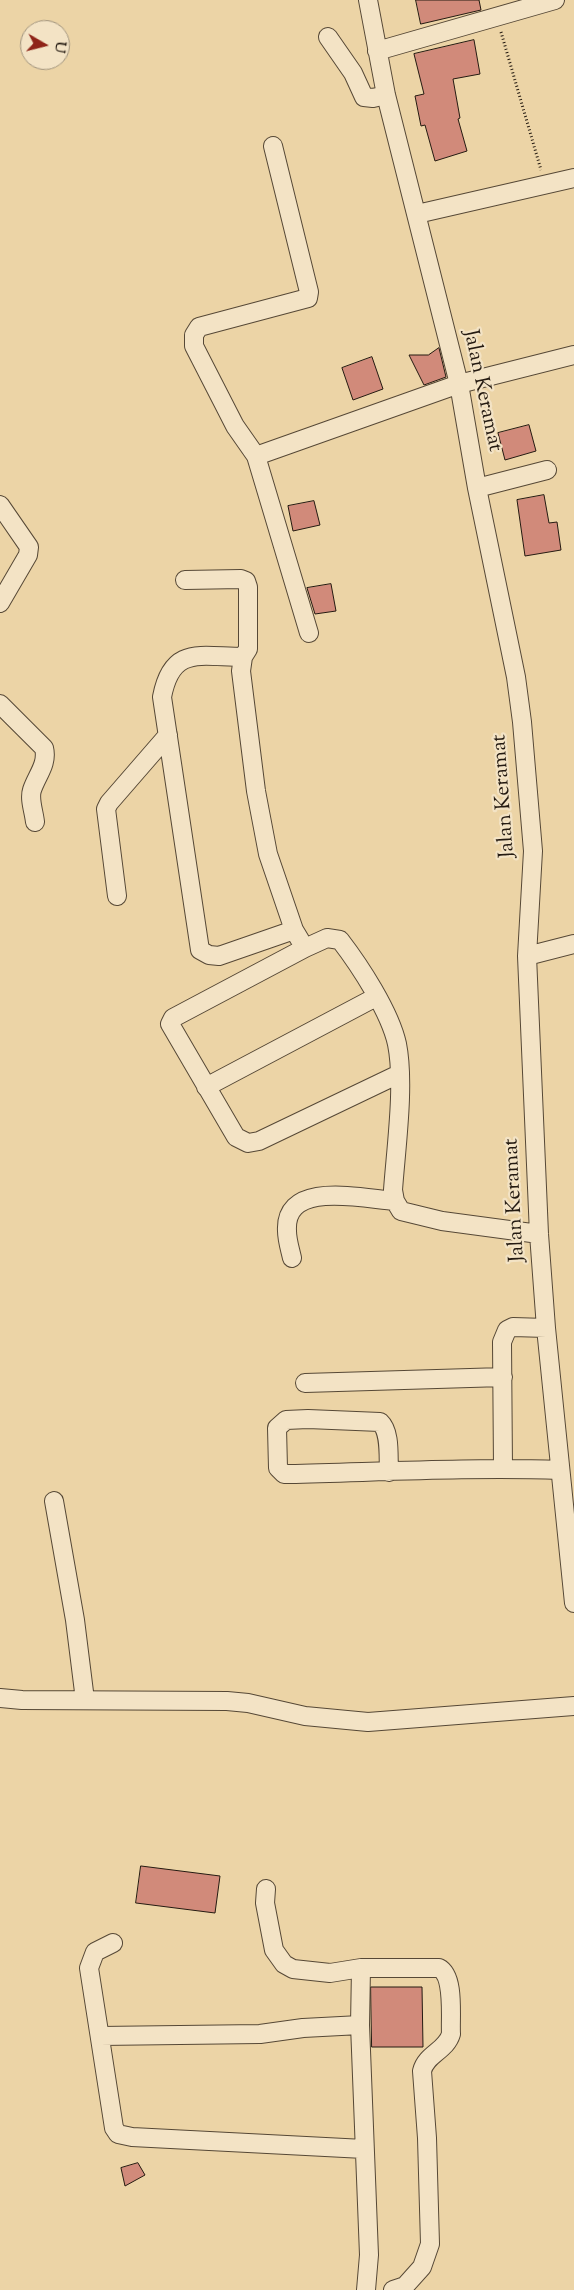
<!DOCTYPE html>
<style>
body{margin:0}
#map{position:relative;width:574px;height:2290px;overflow:hidden;background:#ecd4a6;font-family:"Sorts Mill Goudy",serif}
canvas{display:block}
.north{position:absolute;left:20px;top:20px;width:50px;height:50px;box-sizing:border-box;background:#f3e3c5;border:1px solid #a0937d;border-radius:50%;rotate:98deg;font-size:14px;font-weight:700;line-height:20px;text-align:center;color:#241a11}
.north::after{content:'';display:block;margin:auto;width:18px;height:22px;background:#8f2418;clip-path:polygon(50% 0,100% 100%,50% 72%,0 100%)}
</style>
<div id="map">
<canvas width="574" height="2290"></canvas>
<div class="north">U</div>
</div>
<script>
const ctx = document.querySelector('canvas').getContext('2d');
ctx.lineJoin = 'round';
function paint(path, color) { ctx.fillStyle = color; ctx.fill(path, 'evenodd'); }
function stroke(path, color, width, dash) { ctx.strokeStyle = color; ctx.lineWidth = width; ctx.lineCap = dash ? 'butt' : 'round'; ctx.setLineDash(dash || []); ctx.stroke(path); }
function drawText(font, color, halo, rows, align = 'center') {
  ctx.font = font + ' "Sorts Mill Goudy",serif'; ctx.lineWidth = 4.5; ctx.setLineDash([]); ctx.textBaseline = 'middle'; ctx.strokeStyle = halo; ctx.fillStyle = color; for (const [text, x, y, turn = 0] of rows) {
    ctx.save(); ctx.translate(x, y); ctx.rotate((+turn || 0) * Math.PI / 180); ctx.textAlign = isNaN(turn) ? turn : align; if (halo) ctx.strokeText(text, 0, 0); ctx.fillText(text, 0, 0); ctx.restore();
  }
}
const building = new Path2D(`
 M416,0H479L481,10L421,24Z
 M474,40L480,74L453,79L460,118L458,119L467,151L435,161L425,125L421,126L415,96L424,94L414,54Z
 M439,348L446,377L424,385L409,355H428Z
 M372,357L383,389L353,400L342,368Z
 M529,425L536,451L505,460L498,433Z
 M544,495L549,523L557,522L561,550L525,556L517,500Z
 M314,501L320,525L293,531L288,506Z
 M331,584L336,611L315,614L307,588Z
 M141,1866L220,1876L215,1913L136,1903Z
 M371,1987H422L423,2047H372Z
 M138,2163L145,2175L125,2186L121,2168Z`);
const path = new Path2D(`
 M501,32L541,170`);
const minor = new Path2D(`
 M368,0L386,95L459,384L477,488L516,677L522,722L533,851L527,956L539,1234L546,1328L574,1603
 M328,37L353,73L364,97L373,98L386,95
 M377,51L555,0
 M273,146L309,292L308,298L199,327L194,335V346L235,426L256,456L309,633
 M417,214L574,178
 M256,456L459,384L574,355
 M477,488L547,470
 M0,505L29,547L28,555L0,603
 M185,580L241,579L246,581L248,587V649L243,657L241,671L256,791L268,854L294,930L300,940
 M243,657C200,657 172,645 162,697L200,950L209,955L219,956L294,930
 M0,704L44,748C48,764 37,775 32,790C29,799 34,812 35,822
 M117,896L106,809L109,803L168,735
 M527,956L574,944
 M399,1074L259,1141L248,1143L236,1137L170,1024L173,1018L305,948L327,938L340,940C360,966 390,1012 397,1044C405,1084 396,1148 393,1190L395,1201L401,1211L442,1221L539,1234
 M206,1087L376,997
 M292,1258C290,1249 287,1240 287,1231C284,1179 364,1199 395,1201
 M305,1383L503,1377
 M503,1468L502,1342L507,1330L513,1327L546,1328
 M389,1472C388,1457 391,1432 380,1422L308,1419L286,1420L277,1428L278,1468L284,1474H289C379,1472 470,1467 560,1470
 M54,1501L75,1620L85,1700
 M0,1698L22,1700L227,1701L248,1703L305,1716L368,1722L574,1706
 M266,1889L265,1903L274,1950L284,1964L293,1969L330,1973L361,1968H439C455,1976 450,2017 451,2034C446,2051 426,2054 422,2071L427,2138L430,2244L422,2267L405,2286L393,2290
 M113,1943L95,1952L89,1968L114,2128L118,2134L132,2137L364,2149
 M361,1968L360,2025L369,2255L366,2290
 M100,2036L260,2034L303,2028L360,2025`);
const streetNames = [
 ["Jalan Keramat",481,391,78],
 ["Jalan Keramat",505,796,-94],
 ["Jalan Keramat",516,1200,-93]
];
paint(building, '#d18a7a');
stroke(building, '#241a11', 1);
stroke(minor, '#564836', 20);
stroke(path, '#241a11', 3, [1, 2.5]);
stroke(minor, '#f3e3c5', 18);
drawText('21px', '#241a11', '#f3e3c5', streetNames);
</script>
